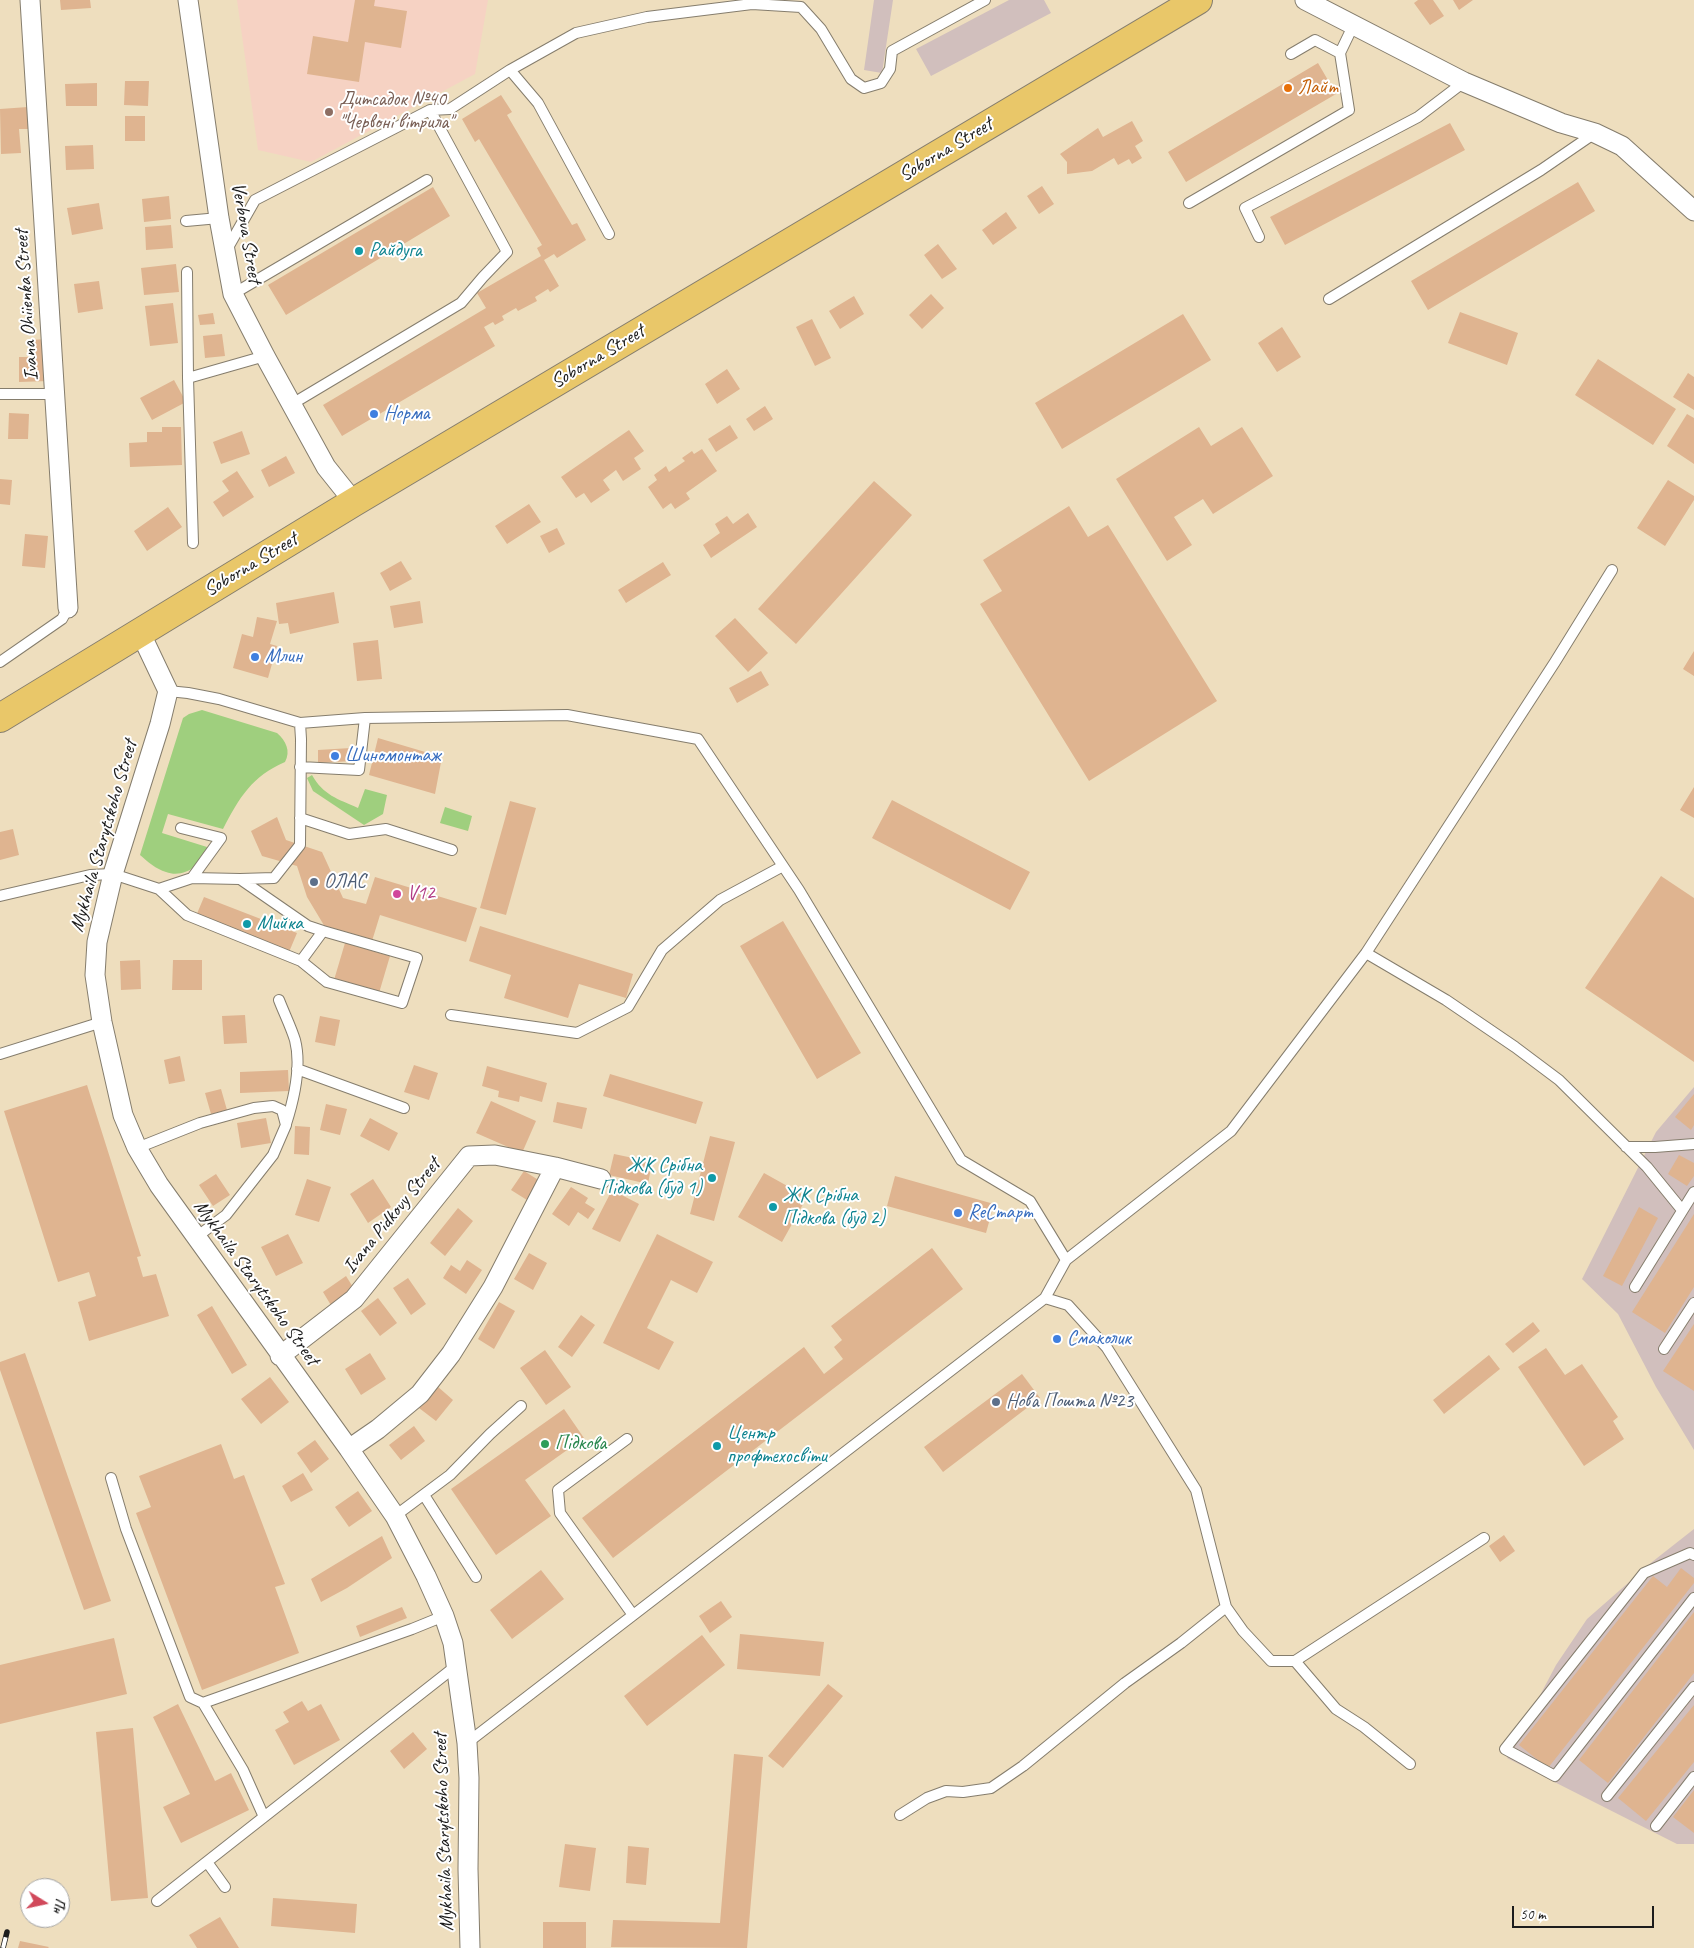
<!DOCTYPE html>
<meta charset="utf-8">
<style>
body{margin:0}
#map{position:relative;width:1694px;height:1948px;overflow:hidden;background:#eedebe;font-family:Caveat,sans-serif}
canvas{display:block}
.north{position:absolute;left:20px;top:1878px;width:50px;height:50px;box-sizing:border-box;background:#fff;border:1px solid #a4a4a4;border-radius:50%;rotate:100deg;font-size:14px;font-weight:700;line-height:20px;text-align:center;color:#1c1c1c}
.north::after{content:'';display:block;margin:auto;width:18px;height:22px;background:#d1495b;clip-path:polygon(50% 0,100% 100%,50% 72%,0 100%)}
.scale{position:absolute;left:1512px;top:1906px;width:142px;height:22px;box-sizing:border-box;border:2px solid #1c1c1c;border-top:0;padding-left:6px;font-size:15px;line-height:18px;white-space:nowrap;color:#1c1c1c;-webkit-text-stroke:4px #fff;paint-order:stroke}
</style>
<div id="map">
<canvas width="1694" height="1948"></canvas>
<div class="north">Пн</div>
<div class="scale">50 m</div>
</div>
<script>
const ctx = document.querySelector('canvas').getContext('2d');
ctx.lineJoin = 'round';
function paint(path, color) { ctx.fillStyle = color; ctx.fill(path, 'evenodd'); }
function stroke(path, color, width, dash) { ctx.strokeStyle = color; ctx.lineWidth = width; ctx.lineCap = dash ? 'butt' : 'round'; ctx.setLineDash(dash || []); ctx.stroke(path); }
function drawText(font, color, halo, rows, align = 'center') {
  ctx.font = font + ' Caveat,sans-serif'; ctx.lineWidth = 4; ctx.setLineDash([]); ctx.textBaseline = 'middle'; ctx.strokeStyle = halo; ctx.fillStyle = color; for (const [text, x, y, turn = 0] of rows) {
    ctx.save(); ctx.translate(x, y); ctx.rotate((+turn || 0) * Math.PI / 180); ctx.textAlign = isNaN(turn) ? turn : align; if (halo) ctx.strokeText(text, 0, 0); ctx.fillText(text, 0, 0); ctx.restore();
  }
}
const built = new Path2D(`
 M237,0H488L475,74L311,162L258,150Z`);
const industrial = new Path2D(`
 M874,0H893L882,73L864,70Z
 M1009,0H1044L1051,13L931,76L916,49Z
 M1694,1087V1450L1656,1387L1618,1314L1582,1279L1656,1132Z
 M1694,1529V1844H1677L1507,1758L1556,1665L1587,1619L1652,1562Z`);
const green = new Path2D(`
 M202,710L277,733C286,741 291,751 285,762C252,776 239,798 223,829L168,814L162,833L207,847C204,864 184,879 166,872C156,869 148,862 140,855L183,718L189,714Z
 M312,775C323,795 338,799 358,808L365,789L387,795L383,814L364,825L313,791L307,778Z
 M445,807L472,816L468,831L440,823Z`);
const building = new Path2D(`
 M60,0H90L91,8L61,10Z
 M355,0H375L374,6L407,11L401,48L365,42L359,82L307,74L313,36L348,42Z
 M1418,0H1433L1444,16L1430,25L1414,3Z
 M1453,0H1473L1459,10Z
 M1318,63L1336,94L1186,182L1168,152Z
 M125,81H149L148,106L124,105Z
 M97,83V106H66L65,84Z
 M501,95L512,112L507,115L572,225L577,223L586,240L557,258L554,254L544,260L559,286L550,292L548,289L535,297L537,301L518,311L516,308L502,316L504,320L495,325L493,322L484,327L495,346L342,436L323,405L486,308L477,293L541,256L537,248L542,245L479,139L475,142L462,119Z
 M28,107L29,129H19L21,153L1,154L0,109Z
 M125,116H145V141H125Z
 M1132,121L1143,141L1135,146L1142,158L1132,164L1129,159L1118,165L1114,158L1092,171L1067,174V162L1060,154L1098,128L1103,137Z
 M1450,123L1465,150L1285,245L1270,217Z
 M93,145L94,169L66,170L65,146Z
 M1578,182L1595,211L1428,310L1411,281Z
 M1042,186L1054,204L1039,214L1027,196Z
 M433,187L450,216L286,315L268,285Z
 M169,196L171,219L144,222L142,199Z
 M99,203L103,229L72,235L67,208Z
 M1006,212L1017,228L993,245L982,230Z
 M171,225L173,248L146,250L145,227Z
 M938,244L957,269L942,279L924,255Z
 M176,264L179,292L144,295L141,268Z
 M99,281L103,309L78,313L74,284Z
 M931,294L944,308L922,329L909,315Z
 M854,296L864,314L840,329L829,311Z
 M173,303L178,343L150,346L145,306Z
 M1460,312L1518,333L1507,365L1448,343Z
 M213,313L215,324L200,325L198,315Z
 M1183,314L1211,360L1062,449L1035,403Z
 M812,319L831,358L815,366L796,327Z
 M1282,327L1301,357L1277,372L1258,343Z
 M222,334L225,356L205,358L203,336Z
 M48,339L49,381L19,382V357H29V340Z
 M1598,359L1676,409L1653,445L1575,395Z
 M727,369L740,389L717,404L705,384Z
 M1688,373L1694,377V410L1673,397Z
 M174,380L186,402L152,420L140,398Z
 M765,406L773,419L754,431L746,419Z
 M9,413L29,414L28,439H8Z
 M1687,414L1694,418V464L1667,446Z
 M730,425L738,438L716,452L708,439Z
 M162,427H181L182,465L130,467L129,443L147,442V432H162Z
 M1199,427L1211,446L1242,427L1273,476L1213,514L1203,499L1174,517L1192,545L1167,561L1116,479Z
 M629,430L644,451L634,458L641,469L623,481L616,470L603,480L610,490L591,503L584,493L576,498L561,477Z
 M242,431L250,454L221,464L213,442Z
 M702,449L717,471L686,493L690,499L675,509L671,503L663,509L648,487L657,480L654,475L666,466L669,472L685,461L682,458L692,451L694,454Z
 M286,456L295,473L269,487L261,470Z
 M237,471L254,497L223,517L213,502L229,491L222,481Z
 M0,479L12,480L10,505L0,504Z
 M1668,480L1694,496V500L1665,546L1637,528Z
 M874,481L912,515L796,644L758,609Z
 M529,504L541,522L507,544L495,526Z
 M1069,506L1088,537L1108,525L1217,701L1089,781L980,604L1002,591L983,560Z
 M168,507L182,527L147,551L134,531Z
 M748,513L757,527L711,558L703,545L720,533L715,524L727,516L733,524Z
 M557,528L565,544L549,553L540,536Z
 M25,534L48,536L45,568L22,566Z
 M401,561L412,579L390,591L380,573Z
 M663,562L671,575L626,603L618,590Z
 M334,592L339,623L290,634L288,623L279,624L276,603Z
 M420,601L423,623L394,628L390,606Z
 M257,617L277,621L270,644L277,646L268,678L233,668L242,634L253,637Z
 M735,618L768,653L748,672L715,636Z
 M378,640L382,679L357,681L353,643Z
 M1694,651V676L1683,669Z
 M761,671L769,685L737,703L729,688Z
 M378,738L442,757L435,794L369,775Z
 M351,748L352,761L318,763V750Z
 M1694,787V818L1680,810Z
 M892,800L1030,872L1010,910L872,838Z
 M510,801L536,808L506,915L480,908Z
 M277,817L286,840L322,852L343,898L366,904L375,877L477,908L466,942L380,915L372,941L325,927L307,897L297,866L262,856L251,831Z
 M13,829L19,855L0,860V832Z
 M1661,876L1694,898V1062L1585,988Z
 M204,897L297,933L289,952L196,916Z
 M783,921L861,1053L817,1079L740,946Z
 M480,926L633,974L626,998L579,984L568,1018L504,998L511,975L469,961Z
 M345,943L390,956L379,993L334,980Z
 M140,960L141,989L121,990L120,961Z
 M173,960H202V990H172Z
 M245,1015L247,1043L224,1044L222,1016Z
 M320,1016L340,1020L335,1046L315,1042Z
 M180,1056L185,1081L169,1084L164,1060Z
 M414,1065L438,1073L429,1100L404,1092Z
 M487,1066L547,1083L542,1102L520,1096L519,1102L498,1097L499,1091L482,1086Z
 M288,1070L289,1091L240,1093V1072Z
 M610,1074L703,1102L696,1124L603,1096Z
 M87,1085L141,1256L137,1257L143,1277L156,1274L169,1316L89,1341L78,1302L96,1296L89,1272L58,1282L4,1111Z
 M221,1089L227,1110L211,1114L205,1093Z
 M1694,1094V1125L1691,1130L1675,1117Z
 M491,1101L536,1121L522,1153L476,1133Z
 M557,1102L587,1108L582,1129L553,1122Z
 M326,1104L347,1109L340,1135L320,1130Z
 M266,1118L271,1143L241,1148L237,1123Z
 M370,1118L398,1133L389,1151L360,1136Z
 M295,1126L310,1127L309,1155L294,1154Z
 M710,1136L735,1142L714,1221L690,1214Z
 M614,1154L652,1162L648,1184L609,1175Z
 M1679,1155L1694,1163V1176L1687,1186L1668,1174Z
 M524,1171L540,1181L527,1200L511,1190Z
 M764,1173L807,1197L782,1242L738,1217Z
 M216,1174L230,1195L213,1206L199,1185Z
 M895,1176L994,1204L986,1233L887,1206Z
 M307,1179L331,1187L319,1222L295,1215Z
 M373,1179L391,1207L368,1223L350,1194Z
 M571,1187L588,1198L585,1203L595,1209L588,1219L578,1212L569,1226L552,1214Z
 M612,1190L639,1204L620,1242L592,1229Z
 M1639,1207L1658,1218L1622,1286L1603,1276Z
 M458,1208L473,1221L445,1256L430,1243Z
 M1694,1214V1287L1665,1333L1632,1312Z
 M288,1234L303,1263L276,1276L261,1247Z
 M657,1234L713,1262L697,1293L671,1280L647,1328L674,1342L659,1370L603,1343Z
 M932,1248L963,1289L613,1558L582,1518L804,1347L824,1374L843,1359L834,1347L842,1340L831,1326Z
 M529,1253L547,1263L533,1290L514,1279Z
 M467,1260L482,1270L466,1294L443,1278L451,1265L460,1271Z
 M346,1276L356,1292L332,1307L323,1292Z
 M408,1278L426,1304L411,1315L393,1288Z
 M378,1298L397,1323L380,1336L361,1311Z
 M499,1302L515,1311L494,1349L478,1339Z
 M212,1306L247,1365L232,1374L197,1315Z
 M581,1315L595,1325L572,1357L558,1347Z
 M1533,1322L1540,1331L1513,1353L1505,1344Z
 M1694,1324V1391L1663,1371Z
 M1546,1348L1565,1375L1582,1364L1618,1417L1613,1421L1624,1439L1584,1466L1518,1367Z
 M545,1350L571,1387L546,1405L520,1368Z
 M25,1353L111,1601L84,1610L0,1370V1362Z
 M370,1353L386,1379L361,1395L345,1369Z
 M1489,1355L1500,1369L1444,1414L1433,1400Z
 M1022,1374L1040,1398L943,1472L924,1447Z
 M270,1377L289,1402L261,1424L241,1399Z
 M437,1386L453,1400L436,1421L419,1408Z
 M564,1409L584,1438L525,1480L551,1516L496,1555L451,1489Z
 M414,1426L425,1441L401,1460L389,1445Z
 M315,1440L329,1459L311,1473L297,1453Z
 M221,1444L234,1479L244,1475L285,1584L275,1587L299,1653L202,1690L136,1513L151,1507L139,1476Z
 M303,1473L313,1490L291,1502L282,1486Z
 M358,1491L372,1511L349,1527L335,1507Z
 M1504,1535L1515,1551L1500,1562L1489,1546Z
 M382,1536L392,1558L347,1588L321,1602L311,1579Z
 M1681,1568L1694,1578V1583L1548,1768L1519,1745L1653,1576L1667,1587Z
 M541,1570L564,1599L512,1639L490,1610Z
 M721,1601L732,1617L710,1633L699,1616Z
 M402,1607L407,1618L360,1637L356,1626Z
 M1694,1612V1673L1608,1783L1579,1760Z
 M740,1634L824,1642L820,1676L737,1669Z
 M702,1635L725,1665L647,1726L624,1696Z
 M114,1638L127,1694L0,1724V1665Z
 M828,1684L843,1696L783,1768L768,1756Z
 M302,1701L308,1711L321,1704L340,1740L294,1765L275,1730L289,1722L283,1712Z
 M178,1704L215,1781L231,1773L249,1810L181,1843L163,1807L190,1794L153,1717Z
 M1694,1705V1762L1646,1821L1618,1798Z
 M133,1728L148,1898L111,1901L96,1732Z
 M413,1732L427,1749L404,1769L390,1751Z
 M734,1754L763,1757L747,1948L611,1947L613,1920L720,1923Z
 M1694,1790V1833L1673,1817Z
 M565,1844L596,1848L590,1891L559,1887Z
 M628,1846L649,1848L646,1885L626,1883Z
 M273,1898L357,1904L355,1933L271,1926Z
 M220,1917L239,1948H197L189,1935Z
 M543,1922H586V1948H543Z
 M20,1941L49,1947L48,1948H18Z`);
const lane = new Path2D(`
 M1291,54L1315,40L1340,53
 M510,70L538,103L609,234
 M1189,203L1349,110L1340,53L1353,26
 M186,221L219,218
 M1259,237L1245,208L1418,117L1464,82
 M226,251L255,200L430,110L450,109L510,70L576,33L647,17L752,4L801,7L821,29L851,79L864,88L881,83L890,69L892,51L985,0
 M187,272L188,378L193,543
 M233,294L427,180
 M1329,299L1541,170L1595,133
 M188,378L265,356
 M0,394H55
 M292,404L461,303L483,277L507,252L430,110
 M0,662L62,619L68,608
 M168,691L188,693L219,699L300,723L365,718L567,715L698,739L799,890L961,1160L1030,1201L1066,1260
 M300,767L359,770L365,718
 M300,818L349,834L386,829L452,850
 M181,828L221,838L192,878
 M240,879L308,926L323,931
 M159,889L192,878L240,879L274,878L300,845L301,739L300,723
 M0,896L90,875L113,874L159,889L187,915L301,961L323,931L417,958L402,1003L327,982L301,961
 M1366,953L1446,1000L1515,1047L1559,1080L1647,1167L1682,1210
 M279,1000C284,1013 291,1027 295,1040C302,1067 294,1099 286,1124
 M451,1015L577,1033L628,1007L662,950L720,900L783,866
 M0,1054L102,1022
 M297,1069L404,1108
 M1626,1147H1655L1694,1144
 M137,1148L200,1123L254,1108L273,1106L282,1110L286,1125L273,1155L226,1215L195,1238
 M1635,1287L1694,1192
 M1045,1298L1068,1305L1107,1348L1196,1490L1226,1607L1243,1631L1271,1661H1295L1484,1538
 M1664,1349L1694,1303
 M627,1439L558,1490L560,1513L633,1615
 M111,1478L126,1529L190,1697L203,1703L243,1770L264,1817
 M424,1495L476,1577
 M395,1516L450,1475L490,1434L521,1406
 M1694,1555L1690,1553L1644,1573L1505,1749L1555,1776L1694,1598
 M1295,1661L1336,1709L1364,1727L1410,1764
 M203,1703L412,1629L444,1616
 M467,1743L1045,1298L1066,1260L1231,1131L1366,953L1555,662L1612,570
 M1607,1796L1694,1687
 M900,1815L927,1798L946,1791L963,1792L991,1788L1023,1766L1125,1683L1181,1643L1226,1607
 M1656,1826L1694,1777
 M207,1862L225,1887
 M157,1901L456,1666`);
const street = new Path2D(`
 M30,0L68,608
 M188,0L219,218L233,294L265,356L326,467L354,502
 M1305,0L1464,82L1561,123L1595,133L1622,146L1694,211
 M140,632L168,691L160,724L113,874L97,942L95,975L102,1022L123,1115L137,1148L159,1185L349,1449L395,1516L426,1576L444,1616L453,1643L467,1743L469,1778L468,1869L470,1948
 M280,1356L354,1299L469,1156L495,1155L555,1167L601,1179
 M349,1449L378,1429L420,1394L451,1354L493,1287L555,1167`);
const primary = new Path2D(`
 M0,718L354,502L1198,0`);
const rail = new Path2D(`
 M3,1948L7,1932`);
const markers = [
 [1288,88,5,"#e8710a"],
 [329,112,5,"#8d6e63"],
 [359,251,5,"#0f9aa8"],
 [374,414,5,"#3f7fe0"],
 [255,657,5,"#3f7fe0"],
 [335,756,5,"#3f7fe0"],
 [314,882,5,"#5c6f8a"],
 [397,894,5,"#d1479c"],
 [247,924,5,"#0f9aa8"],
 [712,1178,5,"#0f9aa8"],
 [773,1207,5,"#0f9aa8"],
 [958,1213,5,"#3f7fe0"],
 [1057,1339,5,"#3f7fe0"],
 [996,1402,5,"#5c6f8a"],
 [545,1444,5,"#2e9e5b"],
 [717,1446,5,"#0f9aa8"]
];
const foodNames = [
 ["Лайт",1298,88]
];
const educationNames = [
 ["Дитсадок №40",339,100],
 ["\"Червоні вітрила\"",339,123]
];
const streetNames = [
 ["Soborna Street",946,150,-31],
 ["Verbova Street",246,233,80],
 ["Ivana Ohiienka Street",27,305,-94],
 ["Soborna Street",598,357,-31],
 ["Soborna Street",251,565,-31],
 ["Mykhaila Starytskoho Street",104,836,-74],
 ["Ivana Pidkovy Street",392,1216,-51],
 ["Mykhaila Starytskoho Street",256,1283,54],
 ["Mykhaila Starytskoho Street",444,1832,-92]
];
const cultureNames = [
 ["Райдуга",369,251],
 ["Мийка",257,924],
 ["ЖК Срібна",702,1166,"right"],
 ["Підкова (буд 1)",702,1189,"right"],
 ["ЖК Срібна",783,1196],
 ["Підкова (буд 2)",783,1219],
 ["Центр",727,1434],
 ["профтехосвіти",727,1457]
];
const shopNames = [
 ["Норма",384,414],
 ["Млин",265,657],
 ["Шиномонтаж",345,756],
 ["ReСтарт",968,1213],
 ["Смаколик",1067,1339]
];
const serviceNames = [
 ["ОЛАС",324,882],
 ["Нова Пошта №23",1006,1402]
];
const hotelNames = [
 ["V12",407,894]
];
const leisureNames = [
 ["Підкова",555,1444]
];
paint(built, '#f6d2c3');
paint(industrial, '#d1bfbd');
paint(green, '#9fcf7e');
paint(building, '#dfb490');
stroke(lane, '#857d6d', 12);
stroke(street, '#857d6d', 21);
stroke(primary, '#857d6d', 30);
stroke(lane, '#fff', 10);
stroke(street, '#fff', 19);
stroke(primary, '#e9c769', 28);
stroke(rail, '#1c1c1c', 5.5);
stroke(rail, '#fff', 4, [11]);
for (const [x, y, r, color] of markers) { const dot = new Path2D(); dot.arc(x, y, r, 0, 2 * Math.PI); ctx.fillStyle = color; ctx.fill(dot); stroke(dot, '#fff', 2); }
drawText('20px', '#c56008', '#fff', foodNames, 'left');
drawText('20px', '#785e54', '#fff', educationNames, 'left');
drawText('20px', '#1c1c1c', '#fff', streetNames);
drawText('20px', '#0d838f', '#fff', cultureNames, 'left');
drawText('20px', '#366cbe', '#fff', shopNames, 'left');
drawText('20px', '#4e5e75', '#fff', serviceNames, 'left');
drawText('20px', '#b23c85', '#fff', hotelNames, 'left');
drawText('20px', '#27864d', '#fff', leisureNames, 'left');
</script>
